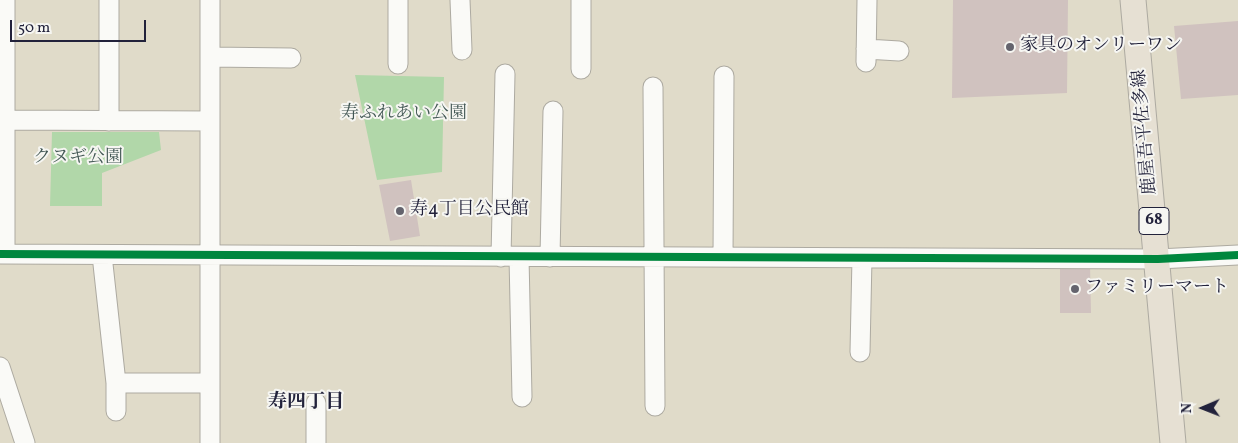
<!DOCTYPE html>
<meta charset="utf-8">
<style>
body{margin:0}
#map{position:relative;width:1238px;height:443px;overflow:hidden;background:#e0dbc9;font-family:Vollkorn,serif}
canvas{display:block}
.north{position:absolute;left:1178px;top:383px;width:50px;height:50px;-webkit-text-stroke:4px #f6f6f2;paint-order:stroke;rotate:269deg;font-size:14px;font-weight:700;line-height:20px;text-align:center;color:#22223b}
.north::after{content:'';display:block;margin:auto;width:18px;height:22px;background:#22223b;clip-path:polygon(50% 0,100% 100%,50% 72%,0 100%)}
.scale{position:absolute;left:10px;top:20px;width:136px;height:22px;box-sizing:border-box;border:2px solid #22223b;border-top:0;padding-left:6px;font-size:15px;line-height:18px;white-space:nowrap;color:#22223b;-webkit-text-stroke:4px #f6f6f2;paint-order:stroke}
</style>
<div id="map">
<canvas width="1238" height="443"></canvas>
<div class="north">N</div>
<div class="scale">50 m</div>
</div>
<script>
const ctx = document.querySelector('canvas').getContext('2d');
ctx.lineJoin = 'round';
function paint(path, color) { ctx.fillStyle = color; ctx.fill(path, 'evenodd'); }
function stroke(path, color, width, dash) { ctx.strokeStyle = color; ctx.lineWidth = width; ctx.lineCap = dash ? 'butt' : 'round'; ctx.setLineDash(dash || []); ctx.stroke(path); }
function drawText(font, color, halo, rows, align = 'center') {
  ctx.font = font + ' Vollkorn,"Noto Serif JP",serif'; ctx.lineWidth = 4; ctx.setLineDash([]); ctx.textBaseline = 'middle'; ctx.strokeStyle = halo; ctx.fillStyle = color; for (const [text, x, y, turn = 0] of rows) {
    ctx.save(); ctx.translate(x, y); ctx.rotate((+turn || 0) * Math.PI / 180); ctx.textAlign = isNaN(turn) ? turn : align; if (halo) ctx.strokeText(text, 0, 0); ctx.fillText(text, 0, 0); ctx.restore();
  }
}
const green = new Path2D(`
 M355,75L444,77L442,172L377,180Z
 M52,132H159L161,150L102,173V206H50Z`);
const building = new Path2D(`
 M953,0H1068L1067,93L952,98Z
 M1238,21V95L1181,99L1174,26Z
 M411,180L420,236L390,241L379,185Z
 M1090,264L1091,313H1060V265Z`);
const minor = new Path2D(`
 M460,0L462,50
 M581,0V69
 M866,49L899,51
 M210,57L291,58
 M866,62L867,0
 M398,64V0
 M653,87L655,406
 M5,120L210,121
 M109,121V0
 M0,254L1158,259L1238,255
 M5,254V0
 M102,255L116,383V411
 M501,257L505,74
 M519,257L522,397
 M550,257L553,111
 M723,257L724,76
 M860,352L862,258
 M0,367L25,443
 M116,383H210
 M210,443V0
 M316,443V403`);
const major = new Path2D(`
 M1133,0L1173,443`);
const cycleway = new Path2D(`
 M0,254L1158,259L1238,255`);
const markers = [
 [1010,47,5,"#64636d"],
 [400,211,5,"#64636d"],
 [1075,289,5,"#64636d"]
];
const shields = [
 [1154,221,30]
];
const shieldNames = [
 ["68",1154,221]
];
const poiNames = [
 ["家具のオンリーワン",1020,47],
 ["寿4丁目公民館",410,211],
 ["ファミリーマート",1085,289]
];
const parkNames = [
 ["寿ふれあい公園",404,115],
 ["クヌギ公園",78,159]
];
const streetNames = [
 ["鹿屋吾平佐多線",1146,132,-95]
];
const neighbourhoodNames = [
 ["寿四丁目",306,404]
];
paint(green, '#b1d7a9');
paint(building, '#d0c2bf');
stroke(minor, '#adaaa1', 21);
stroke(major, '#adaaa1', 27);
stroke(minor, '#fafaf7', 19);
stroke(major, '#e6e0d3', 25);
stroke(cycleway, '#00873e', 8);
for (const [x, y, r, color] of markers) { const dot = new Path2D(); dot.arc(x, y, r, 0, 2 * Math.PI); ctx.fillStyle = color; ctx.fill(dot); stroke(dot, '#f6f6f2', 2); }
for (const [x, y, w] of shields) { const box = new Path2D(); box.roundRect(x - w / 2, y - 13.5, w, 27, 4); ctx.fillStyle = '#f6f6f2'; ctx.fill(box); stroke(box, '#22223b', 1); }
drawText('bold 16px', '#22223b', null, shieldNames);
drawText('18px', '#22223b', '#f6f6f2', poiNames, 'left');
drawText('18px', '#425754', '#f6f6f2', parkNames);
drawText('18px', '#22223b', '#f6f6f2', streetNames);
drawText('bold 19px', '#22223b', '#f6f6f2', neighbourhoodNames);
</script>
